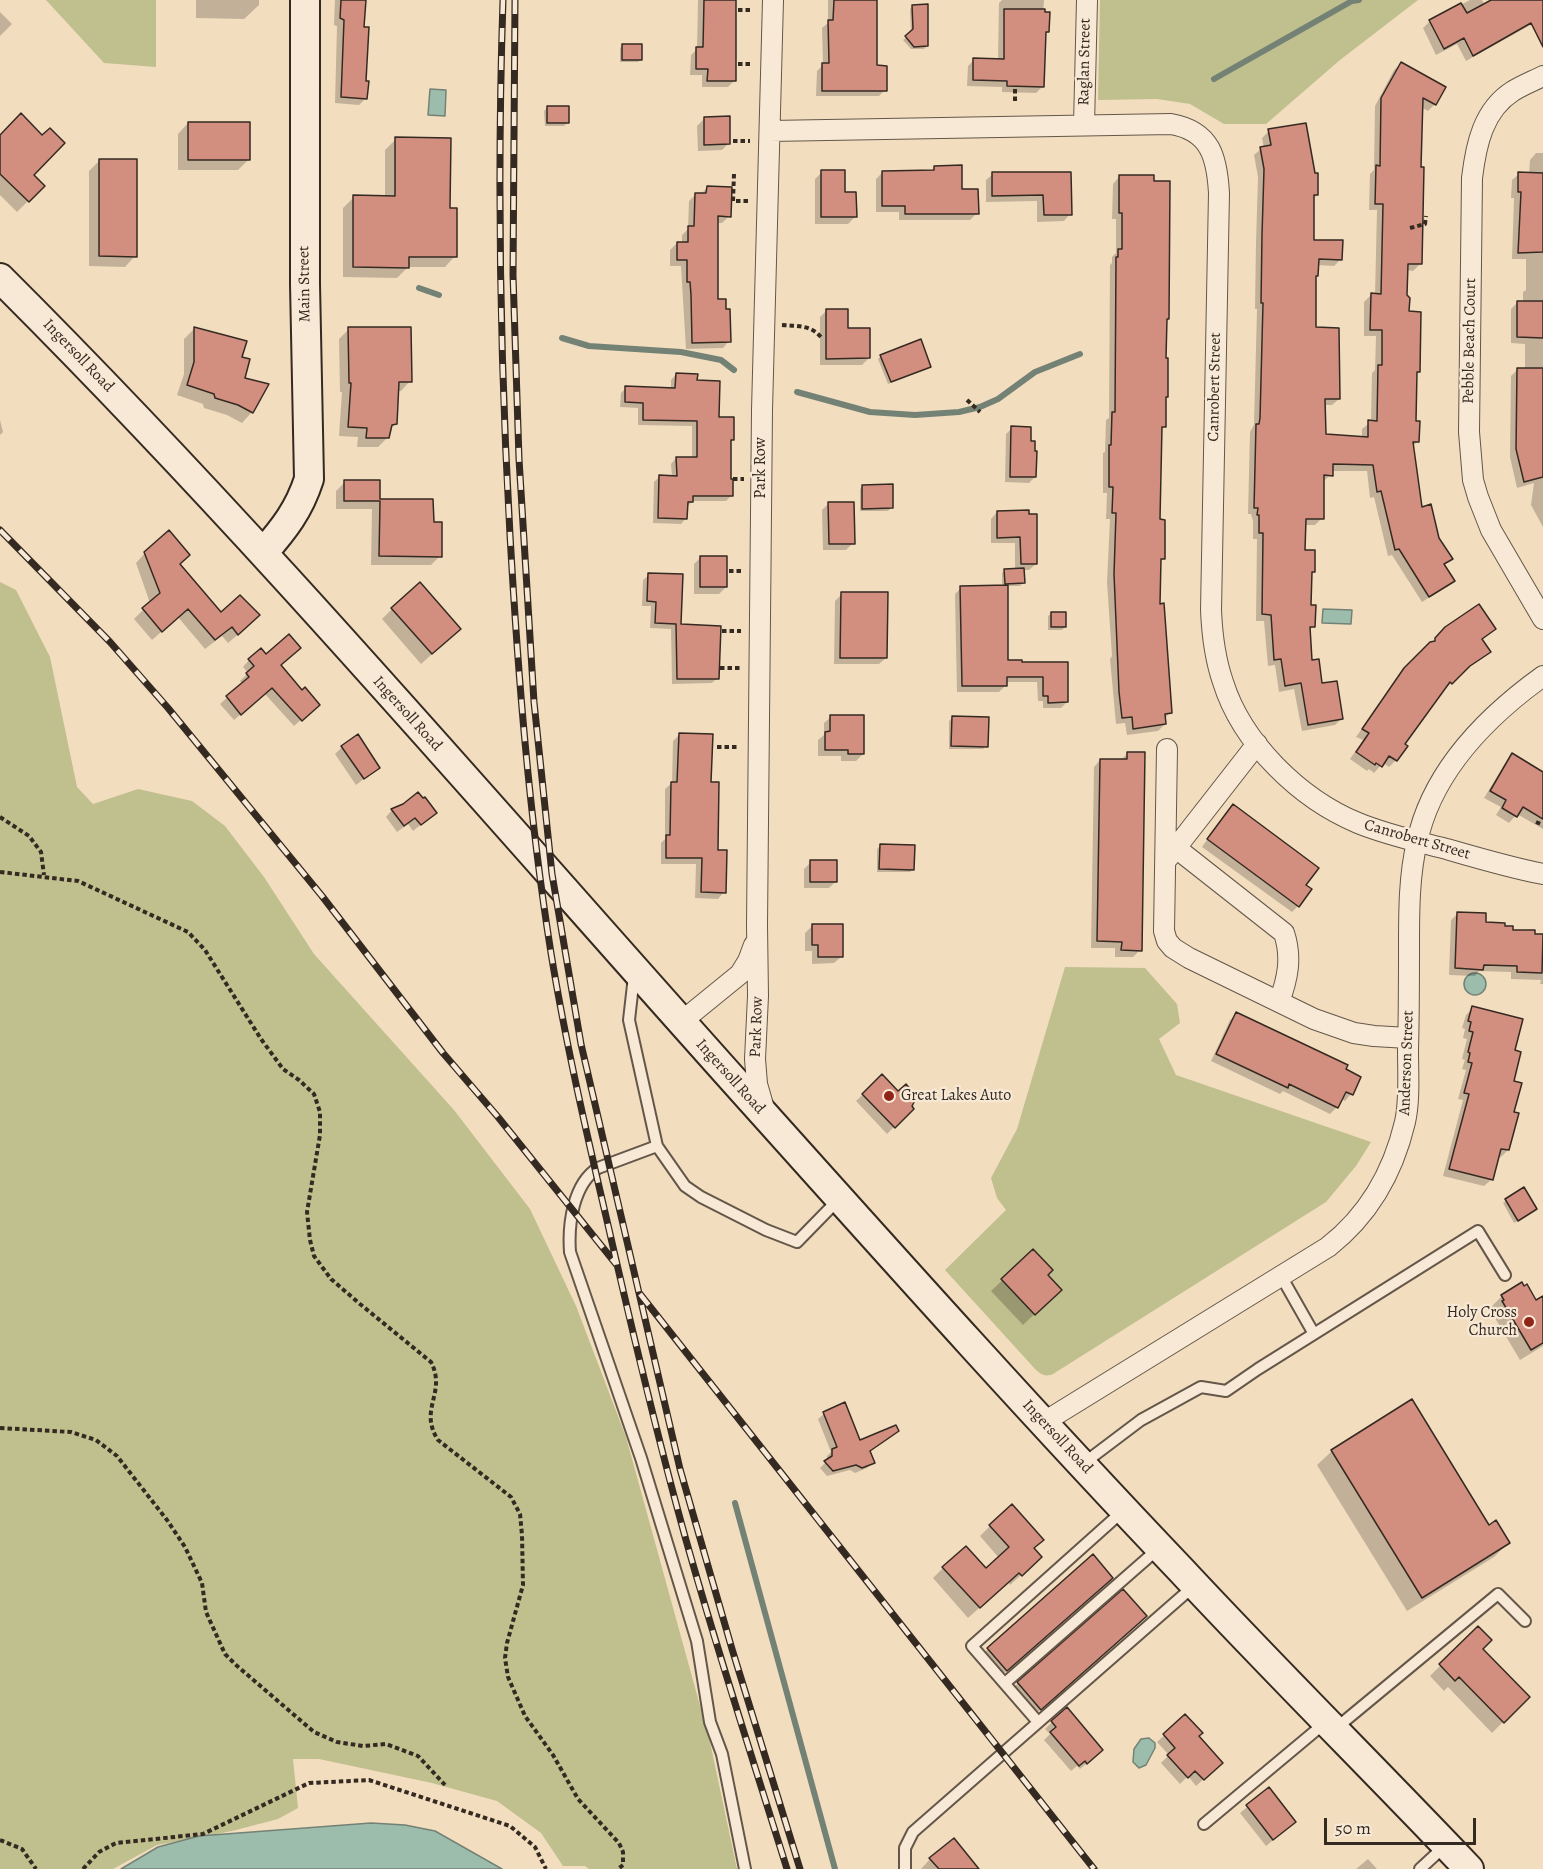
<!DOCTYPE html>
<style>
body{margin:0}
#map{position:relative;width:1543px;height:1869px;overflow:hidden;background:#f3ddbf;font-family:Alegreya,serif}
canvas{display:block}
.scale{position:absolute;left:1324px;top:1818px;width:152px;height:27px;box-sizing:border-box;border:3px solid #352a22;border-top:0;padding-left:8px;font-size:18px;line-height:21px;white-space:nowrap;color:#352a22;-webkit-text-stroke:4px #f7e9d5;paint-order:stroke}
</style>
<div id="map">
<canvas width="1543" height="1869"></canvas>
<div class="scale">50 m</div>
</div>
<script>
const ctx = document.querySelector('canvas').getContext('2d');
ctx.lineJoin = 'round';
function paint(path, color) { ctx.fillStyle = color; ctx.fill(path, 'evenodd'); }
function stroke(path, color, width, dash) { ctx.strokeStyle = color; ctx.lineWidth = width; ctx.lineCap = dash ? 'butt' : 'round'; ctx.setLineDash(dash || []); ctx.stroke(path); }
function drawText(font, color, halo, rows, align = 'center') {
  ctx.font = font + ' Alegreya,serif'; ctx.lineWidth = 4.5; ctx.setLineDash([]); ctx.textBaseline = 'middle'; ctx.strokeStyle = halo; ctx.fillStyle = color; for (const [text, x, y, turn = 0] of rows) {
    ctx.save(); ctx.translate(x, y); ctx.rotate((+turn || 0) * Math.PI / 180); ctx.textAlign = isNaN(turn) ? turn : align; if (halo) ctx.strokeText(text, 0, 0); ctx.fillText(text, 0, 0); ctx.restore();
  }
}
const green = new Path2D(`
 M46,0H156V67L104,63Z
 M1100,0H1418L1340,60L1266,124H1224L1190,104L1157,99L1098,100Z
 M0,582L16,590L50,657L77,787L93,804L138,789L192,801L225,826L264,877L314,954L454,1110L530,1209L576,1306L626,1437L710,1742L737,1869H589L585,1866H563L541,1833L497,1801L432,1783L319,1759H293L298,1808L278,1819L232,1831L157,1845L113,1869H0Z
 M1065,967L1145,968L1177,1004L1180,1023L1159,1039L1176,1075L1371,1142L1356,1166L1326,1202L1053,1374C1045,1377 1042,1375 1036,1370L945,1270L1006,1210L997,1198L991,1178L1017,1129Z`);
const water = new Path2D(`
 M430,89L446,90L445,116L428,115Z
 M1323,609L1352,610L1351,624L1322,623Z
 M1464 984a11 11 0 1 1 22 0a11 11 0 1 1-22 0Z
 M1149,1738L1155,1743V1748L1146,1765L1139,1768L1133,1762L1134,1749L1141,1739Z
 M371,1823L405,1825L435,1831L502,1869H121L158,1847L199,1836Z`);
const shadow = new Path2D(`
 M196,0H259V5L244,19L196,18Z
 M335,0H365L363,28L366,98L359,105L335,103L337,26L334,25Z
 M698,0H735L734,81L728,87H702V75H690L691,55L697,49Z
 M828,0H867L875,67L885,90L879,96H816L817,71L823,65L822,28L828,23Z
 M1002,0H1044L1043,14L1048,31L1044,35L1042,87L1036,93L1002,92V87L967,86L968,66L974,60H998L999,3Z
 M1470,0H1482L1485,5L1494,0H1543V7L1534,23L1466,61L1457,44L1436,55L1423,28L1430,21Z
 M913,6L927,46L924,49H911L903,40L911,33L910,9Z
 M0,12L12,24L0,36Z
 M623,45L641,59L638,62H620V48Z
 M1401,64L1435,104L1428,111L1421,107L1420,264L1413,271L1406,270L1407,313L1419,371L1416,374L1415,423L1418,441L1412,447L1420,508L1451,559L1443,566L1453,580L1446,587L1422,602L1392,555L1388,556L1374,497L1370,498L1367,471H1331V475L1322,482V518L1315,525H1304V551L1314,572L1310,575V607L1313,626L1309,631L1311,662L1321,685L1342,718L1335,725L1302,731L1294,689L1279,692L1275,665L1268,666L1264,621H1256L1257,539H1253V521L1251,514H1248L1250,432L1254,425L1257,309H1255L1256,243L1258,177L1254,155L1261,149L1264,148L1262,138L1269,131L1317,195L1313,199V241L1341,259L1334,266L1317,265V276L1314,278V329L1339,399L1332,405H1324V435L1362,438V429L1371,422L1372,373L1375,370L1376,336H1364V302L1371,295H1375L1377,210H1369L1370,174L1374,170L1375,106L1394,70Z
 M547,108L567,123L564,126H545L544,111Z
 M704,119L729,143L722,150L698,151L697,126Z
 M188,123L248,160L238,170H178V134Z
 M0,137L43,186L17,212L0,195Z
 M396,139L448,210L455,256L445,267H408L397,278L343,277V208L354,197H385V150Z
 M1536,153H1543V527L1531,505L1534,483L1517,488L1510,457L1511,376L1517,370H1525V344L1511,343V309L1518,302H1523V292L1526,290V259H1512L1514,198H1511L1512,180L1519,174H1529L1530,160Z
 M100,160L135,256L125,267L89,266V171Z
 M935,167L960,191L977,213L970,220H899V212H876V179L883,172H930Z
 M822,172L844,193L855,217L848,224H815V179Z
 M1070,173V214L1064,221L1037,222V201L986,202V180L993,174Z
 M1119,177L1166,320L1164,426L1160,430L1159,521L1163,558L1159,562V605L1170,713L1164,719L1165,724L1158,731L1127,735L1125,723L1116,724L1110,659L1112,656L1107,582L1110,519H1106L1107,493H1103V453L1105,452L1106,420L1109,418L1110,265L1112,263V257L1116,253V219H1112L1113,184Z
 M707,188L729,216L722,223H716V301L729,341L723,348L686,349L681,266H670V250L677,243H682V235L688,229L689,201L696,194H701Z
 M827,310L846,330L869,358L862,365H820V317Z
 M195,328L240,358L243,379L252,412L242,423L227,415L204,408L203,404L177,395L184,374V339Z
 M349,329L410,381L401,391H397L395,424L389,430L388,437L378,447H357L358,437L339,436L342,392H340L339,339Z
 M881,356L929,366L926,369L888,384L878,359Z
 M676,374L696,381L717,419L733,440L730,442L731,496L726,501H693L686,507V518L681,524L653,523L654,482L659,477H672L671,464L676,458H692V426L638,425V408L620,407L621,393L626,388L671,389V380Z
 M0,420L3,432L0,435Z
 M1012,428L1030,442L1035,477L1029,483L1005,482L1006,434Z
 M345,482L379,501L432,500V524L440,556L431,565H371L372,509H336V491Z
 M863,486L891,508L888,511H860V489Z
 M829,503L853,543L846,550H823L822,510Z
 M997,512H1028L1036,564L1029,570H1023V583L1020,586H1006V662L1020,664L1067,663V702L1061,708H1043V701H1038L1037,682H1005V686L999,692H957L955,594L961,588L1002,587V573L1005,570H1015V543H991V519Z
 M145,553L179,565L221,614L249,625L228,643L222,636L205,649L178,617L152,640L134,619L150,603L136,563Z
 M701,557L726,587L719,594H694V564Z
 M649,575L680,625L717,678L712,683L672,684L671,629L650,628L651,606H642L643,580Z
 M842,594L886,658L879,664H834L835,601Z
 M392,609L449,639L421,664L382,619Z
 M1052,613L1065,627L1062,630H1048V616Z
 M1446,629H1494L1481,640L1489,651L1461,673L1444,690L1443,688L1403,744L1396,760L1389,767L1383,763L1374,773L1369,769L1367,771L1350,759L1363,740L1356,737L1398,677Z
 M249,660L279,666L311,711L294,726L265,694L234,720L220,704L242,684L240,681L248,673L243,667Z
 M831,717L863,754L856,761H841V756H818V740L824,735V723Z
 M952,718L986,746L983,749H949V721Z
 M680,734L710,784L716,851L724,892L718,899L695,898L696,864H661V843L665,839V789L672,783L673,741Z
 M342,747L378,768L356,785L335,754Z
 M1127,754L1140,950L1133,957H1115V948H1091L1094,767L1100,760L1120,761Z
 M1512,755L1543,780V829L1517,814L1509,823L1496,815L1501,807L1484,798L1506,762Z
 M392,810L428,819L413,831L408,824L397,832L386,817Z
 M1226,813L1304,886L1298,906L1292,912L1202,847Z
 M880,846L913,869L910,872H877V849Z
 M811,862L836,881L829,888H804V869Z
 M1458,913L1512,932L1543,936V984H1540L1541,980L1511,979V972L1479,971L1475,976L1449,975L1451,920Z
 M812,926L841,957L834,963L812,964V951H805V933Z
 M1473,1008L1513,1051L1512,1113L1508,1150L1501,1157L1497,1156L1491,1180L1484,1186L1443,1176L1463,1100L1458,1099L1466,1070L1462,1069L1465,1060L1462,1059L1467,1039L1463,1038L1465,1029L1462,1028L1466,1015Z
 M1237,1014L1344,1070L1351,1094L1345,1101L1341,1099L1337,1107L1330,1114L1283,1091L1280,1094L1211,1061L1230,1020Z
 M882,1076L912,1109L887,1134L856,1101Z
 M1523,1189L1532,1212L1514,1223L1503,1203Z
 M1033,1251L1046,1276L1049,1300L1023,1325L991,1291Z
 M1522,1284L1535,1302L1543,1297V1346L1520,1360L1492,1313L1491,1307L1502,1296Z
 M824,1414L859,1442L897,1431L869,1452L873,1462L867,1468L855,1473L850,1470L827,1476L820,1468L827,1461V1456L831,1452L818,1419Z
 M1332,1451L1488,1527L1508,1543L1494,1557L1407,1611L1317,1465Z
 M990,1526L1033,1548L1030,1567L1010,1585L1008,1582L968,1618L933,1578L943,1568L986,1570L999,1558L980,1536Z
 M1101,1588L996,1680L978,1659L988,1649Z
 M1135,1626L1030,1719L1008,1694L1018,1683Z
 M1478,1628L1481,1649L1528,1697L1492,1733L1448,1687L1444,1691L1430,1676Z
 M1185,1716L1197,1737L1221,1763L1196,1786L1188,1776L1180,1784L1161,1763L1169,1755L1157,1742Z
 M1052,1722L1094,1757L1080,1769L1077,1766L1071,1771L1044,1740L1050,1734L1045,1729Z
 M1269,1789L1288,1828L1266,1846L1240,1813Z
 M930,1859L977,1869H921Z
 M1368,1859L1377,1869H1356Z`);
const stream = new Path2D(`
 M1214,79L1352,1L1359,0
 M419,288L439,295
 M562,338L589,346L681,352L721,360L734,370
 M797,392L870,412L915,415L959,412L980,407L998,399L1035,372L1080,354
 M735,1503L835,1869`);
const building = new Path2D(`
 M341,0H366L364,27H369L366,81H369L367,99L341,97L344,20L340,18Z
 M704,0H736V81H707L708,69H696V47H703Z
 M834,0H877V65L887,66V91H822V63H829L828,20H833Z
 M1491,0H1543V47L1531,23L1473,56L1464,38L1444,49L1429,20L1461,3L1467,13Z
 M928,4V46L914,47L905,36L913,29L912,5Z
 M1004,9H1045V12H1050L1049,32H1046L1044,87L1007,86V81L973,80V58L1004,59Z
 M622,44H642V60H622Z
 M1401,62L1446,87L1436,105L1423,98L1421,167H1424L1422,264H1408L1407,295L1410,298L1409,311L1421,312L1420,372H1417L1416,421H1420L1419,442H1413L1422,507L1431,504L1439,538L1453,559L1444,564L1455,581L1429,597L1399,549L1395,550L1381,491L1377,492L1373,465L1333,464V476L1324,475V519H1306L1305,550H1315V572H1312L1311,605H1316L1315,627H1310L1312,660L1319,659L1322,683L1337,681L1343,719L1308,725L1301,683L1285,686L1281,659L1274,660L1271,615L1262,614L1263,533H1259V515H1257L1258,508H1254L1256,424H1259L1260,418L1263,303H1261L1262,235L1264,169L1260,147L1271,145L1268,129L1306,123L1315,173H1318V195H1314V240H1343L1342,260L1319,259L1318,276H1316V327L1339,328L1340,399H1325L1326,434L1368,437V420L1377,421L1378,365H1382V330H1370L1371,293L1381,294L1383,204H1375L1376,165L1380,166L1381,98Z
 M547,106H569V123H547Z
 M21,113L42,135L50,128L65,143L34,175L45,186L29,202L0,174V135Z
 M730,116V144L704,145V117Z
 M188,122H250V160H188Z
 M395,137L451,138L450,208H457V257H409V268L353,267V195L395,196Z
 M99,159H137V257L99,256Z
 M962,165V189H978L979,214H905V206H882V171L934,170V166Z
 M821,170H845V192H856L857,217H821Z
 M992,172H1071L1072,215H1044L1043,195L992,196Z
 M1518,172L1543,173V252L1518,253L1521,192H1518Z
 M1119,175H1154V181H1170L1169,319H1167L1166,358H1168V397H1166V427H1162L1160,519L1165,520V559H1161L1160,604L1164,603L1172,713L1165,714L1166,724L1133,729L1132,717L1122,718L1119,692L1114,574L1116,513H1112L1113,487H1109V445H1111L1112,412H1115L1116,257H1118V249H1122V213H1119Z
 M707,186L732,187L731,217L718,216V299H726V309H730L731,342L692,343L691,295L690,282H687V260H677V242H688V226H694L695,193H706Z
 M1517,301H1543V338L1517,337Z
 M826,309H848V328H870V358L826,359Z
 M194,327L247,341L242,357L250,359L245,378L269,384L253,413L238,405L215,398L214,394L187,385L194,362Z
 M348,327H411L412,382H399L397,424L392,425L389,438H366L367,428L348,427L351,383H349Z
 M921,339L931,367L891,382L880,355Z
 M1517,368H1543V477L1524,482L1516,449Z
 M676,373L698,374L697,380L720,381L719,417H734V440H731V479H733V496H693V502H688L687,519L658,518L659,475L677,476L676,457H697V421L643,420V403L625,402V386L675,388Z
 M1011,426L1031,427V441H1035V451H1037L1036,477H1010Z
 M344,480H380V499H433L434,522H442V557L379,556L380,501H344Z
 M893,484V508L862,509V485Z
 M828,502H854L855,544H829Z
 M1029,510V514H1037V564H1021L1020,537L997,538V511Z
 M169,530L190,555L180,564L221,612L240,595L260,615L238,635L232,627L215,640L188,609L162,632L142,608L160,593L144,552Z
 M700,556H727V587H700Z
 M1024,568L1025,583L1005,584L1004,569Z
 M648,573L683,574L681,624L721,626L719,679H677L676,624L655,623L656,602L647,601Z
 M420,582L461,629L432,654L391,608Z
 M1008,585V660H1022V662H1068V702L1048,703V696H1043V677H1007V686H962L960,586Z
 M841,592H888L887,658H840Z
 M1479,604L1496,629L1482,639L1491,652L1470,666L1452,684L1450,682L1405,744L1408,746L1397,761L1389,756L1382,767L1376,763L1375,765L1356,752L1369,733L1362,729L1404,668L1430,642L1435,641V638L1445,627Z
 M1051,612H1066V627H1051Z
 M289,634L301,648L281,665L302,690L305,687L320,705L302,721L272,688L241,715L226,696L249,677L246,673L254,666L248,659L261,648L266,654Z
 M830,715H864V754H848V750H825V732L830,731Z
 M952,716L989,717L988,747L951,746Z
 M679,733L713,734L711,782H719L718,850H727L726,893L701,892L702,858H666V835H670L671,782H677Z
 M358,734L380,768L364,779L341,746Z
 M1127,752H1145L1142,951L1121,950L1122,942L1097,941L1100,759H1127Z
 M1512,753L1543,772V819L1523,807L1517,817L1502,808L1506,800L1490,791Z
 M418,792L423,798L425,797L437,813L421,825L415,818L404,826L391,809L403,804Z
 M1233,804L1319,868L1306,885L1312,889L1299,907L1207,839Z
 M880,844L915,845L914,870L879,869Z
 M810,860H837V882H810Z
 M1457,912L1486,913V922L1505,923V926H1513V930H1535V934H1543L1542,973L1517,972V966L1484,965L1483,970L1455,968Z
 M812,924H843V957H818V945H812Z
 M1472,1006L1523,1019L1515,1050L1521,1052L1514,1081L1522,1083L1514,1112L1519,1113L1509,1150L1501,1149L1493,1180L1449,1169L1469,1094L1464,1093L1472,1063L1468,1062L1470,1053L1468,1052L1473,1032L1469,1031L1471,1022L1468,1021Z
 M1236,1012L1348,1065L1346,1069L1361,1077L1353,1095L1346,1092L1338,1108L1289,1084L1288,1088L1216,1054Z
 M882,1074L898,1091L906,1084L917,1097L912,1106L914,1109L895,1128L862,1094Z
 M1524,1187L1537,1209L1518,1221L1505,1199Z
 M1033,1249L1053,1270L1048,1275L1062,1290L1035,1315L1001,1279Z
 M1522,1282L1524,1286L1527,1284L1536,1300L1543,1296V1343L1531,1350L1502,1301L1504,1300L1501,1295Z
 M1412,1399L1489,1525L1496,1520L1510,1543L1422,1598L1331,1450Z
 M845,1402L860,1440L896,1425L899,1431L870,1451L875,1463L862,1468L856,1465L833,1471L824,1461L832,1456V1449L837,1447L823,1412Z
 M1012,1504L1044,1540L1034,1548L1042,1557L1022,1576L1019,1573L980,1608L942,1567L966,1546L986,1568L1009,1547L989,1525Z
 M1093,1554L1113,1578L1007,1671L987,1648Z
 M1123,1589L1147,1616L1041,1710L1017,1682Z
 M1478,1626L1492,1640L1483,1649L1530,1697L1504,1723L1459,1677L1455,1681L1439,1664Z
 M1067,1707L1103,1750L1087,1764L1085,1761L1079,1766L1050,1732L1056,1727L1051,1721Z
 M1185,1714L1203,1733L1199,1736L1223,1763L1204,1780L1195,1771L1188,1778L1167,1755L1175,1748L1163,1734Z
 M1269,1787L1296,1822L1273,1840L1246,1805Z
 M954,1838L979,1869H939L929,1858Z`);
const path = new Path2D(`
 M738,10H752
 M738,64H751
 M1015,89V101
 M733,141H750
 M734,174L733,201H749
 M1410,228L1425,224L1426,216
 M782,325C797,326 811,325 821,337
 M967,400L980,412
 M733,479H744
 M729,571H743
 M722,631H741
 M720,668H740
 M717,747H739
 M0,817L29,836L41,852L44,875
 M1536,822L1543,825
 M0,872L78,881L188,932L205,950L261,1039L283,1069L299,1080L314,1094L320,1112V1135L307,1212L310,1240L314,1256L331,1279L360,1304L431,1362C447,1393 418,1409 438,1440L511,1497L520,1514L522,1535L523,1585L507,1643L505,1658L508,1677L525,1716L553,1755L578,1799L619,1843L623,1852V1865L618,1869
 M0,1428L71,1432L96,1440L117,1456L167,1520L185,1547L202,1583L206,1612L225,1654L236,1665L314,1732L337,1742L363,1746L386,1744L418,1756L445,1785
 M0,1840L22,1849L36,1869
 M83,1869L99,1852L116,1843L203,1834L309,1783L369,1780L510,1826L535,1847L546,1869`);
const lane = new Path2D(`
 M634,976L629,1020L657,1146L685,1186L701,1197L766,1230L797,1242L838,1200
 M657,1146L598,1168C573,1184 568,1224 570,1252L641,1458L697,1641L710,1722L722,1754L745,1869
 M1281,1276L1314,1334
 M1084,1463L1141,1420L1201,1387L1226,1391L1258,1369L1478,1231L1505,1275
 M1005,1683L1158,1549
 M1038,1722L972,1646L1124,1510
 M1335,1729L1498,1594L1525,1621
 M1204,1824L1326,1722
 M905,1869V1848L913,1832L1195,1585
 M1420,1869L1446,1845`);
const street = new Path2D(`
 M1543,76C1533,81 1523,85 1513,91C1483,110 1476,145 1472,178L1469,432L1473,480L1478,497L1491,530L1543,619
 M1084,125L1087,0
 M770,131L1171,124C1211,131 1217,158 1219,193L1211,610C1212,634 1215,659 1223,682C1242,743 1300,799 1358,823C1387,835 1420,842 1450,850C1481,859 1512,868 1543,874
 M1167,749L1164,931L1167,941L1173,948L1189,958L1314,1019L1354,1033L1374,1036L1408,1038
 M1176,848L1284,933C1292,957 1288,978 1279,1002
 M1168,858L1257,744
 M681,1022L740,974L748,961L754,945
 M765,1112L757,1084L755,1059L758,996L757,925L762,410L773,0
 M1044,1422L1328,1247C1369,1215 1393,1173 1405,1122C1410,1100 1408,1073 1408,1050C1409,1015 1409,981 1409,946C1409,912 1409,875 1417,842C1432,771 1486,717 1543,676`);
const secondary = new Path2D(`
 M0,278C267,544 511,833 763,1113C901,1267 1039,1421 1182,1571C1276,1672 1374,1769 1469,1869
 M263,553C284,529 299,510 309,479L305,284V0`);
const rail = new Path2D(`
 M503,0C497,178 500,357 510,535C518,675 529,815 551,953C566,1045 587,1135 608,1225C632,1330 657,1436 686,1540C717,1650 753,1760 787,1869
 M515,0L513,275L519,459L534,702L552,874L581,1044L680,1469L732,1649L800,1869
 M0,530L110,642L168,708L322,896L443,1053L498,1117L616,1264
 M640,1294L1094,1869`);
const markers = [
 [889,1096,6,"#8f2418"],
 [1529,1322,6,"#8f2418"]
];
const streetNames = [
 ["Raglan Street",1085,62,-89],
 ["Main Street",305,284,-91],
 ["Pebble Beach Court",1470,341,-89],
 ["Ingersoll Road",78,356,46],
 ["Canrobert Street",1215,387,-89],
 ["Park Row",761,468,-90],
 ["Ingersoll Road",407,714,48],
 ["Canrobert Street",1417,840,16],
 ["Park Row",757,1027,-88],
 ["Anderson Street",1407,1063,-88],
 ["Ingersoll Road",730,1077,48],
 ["Ingersoll Road",1057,1437,47]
];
const poiNames = [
 ["Great Lakes Auto",901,1096],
 ["Holy Cross",1517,1313,"right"],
 ["Church",1517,1331,"right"]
];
paint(green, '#c0bf8e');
paint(water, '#9cbdac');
stroke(water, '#738275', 1.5);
paint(shadow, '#0003');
stroke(stream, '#738275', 6);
paint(building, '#d28e7f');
stroke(building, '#352a22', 1.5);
stroke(lane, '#645749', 14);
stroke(street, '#645749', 22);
stroke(secondary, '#352a22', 32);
stroke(path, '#352a22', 4, [4.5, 3]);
stroke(lane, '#f7e9d5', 10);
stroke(street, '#f7e9d5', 20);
stroke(secondary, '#f7e9d5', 28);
stroke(rail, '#352a22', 7);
stroke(rail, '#f7e9d5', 4.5, [14]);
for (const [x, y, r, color] of markers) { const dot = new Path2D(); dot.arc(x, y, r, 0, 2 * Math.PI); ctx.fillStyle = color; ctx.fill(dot); stroke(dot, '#f7e9d5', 2); }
drawText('16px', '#352a22', '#f7e9d5', streetNames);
drawText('16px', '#352a22', '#f7e9d5', poiNames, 'left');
</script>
